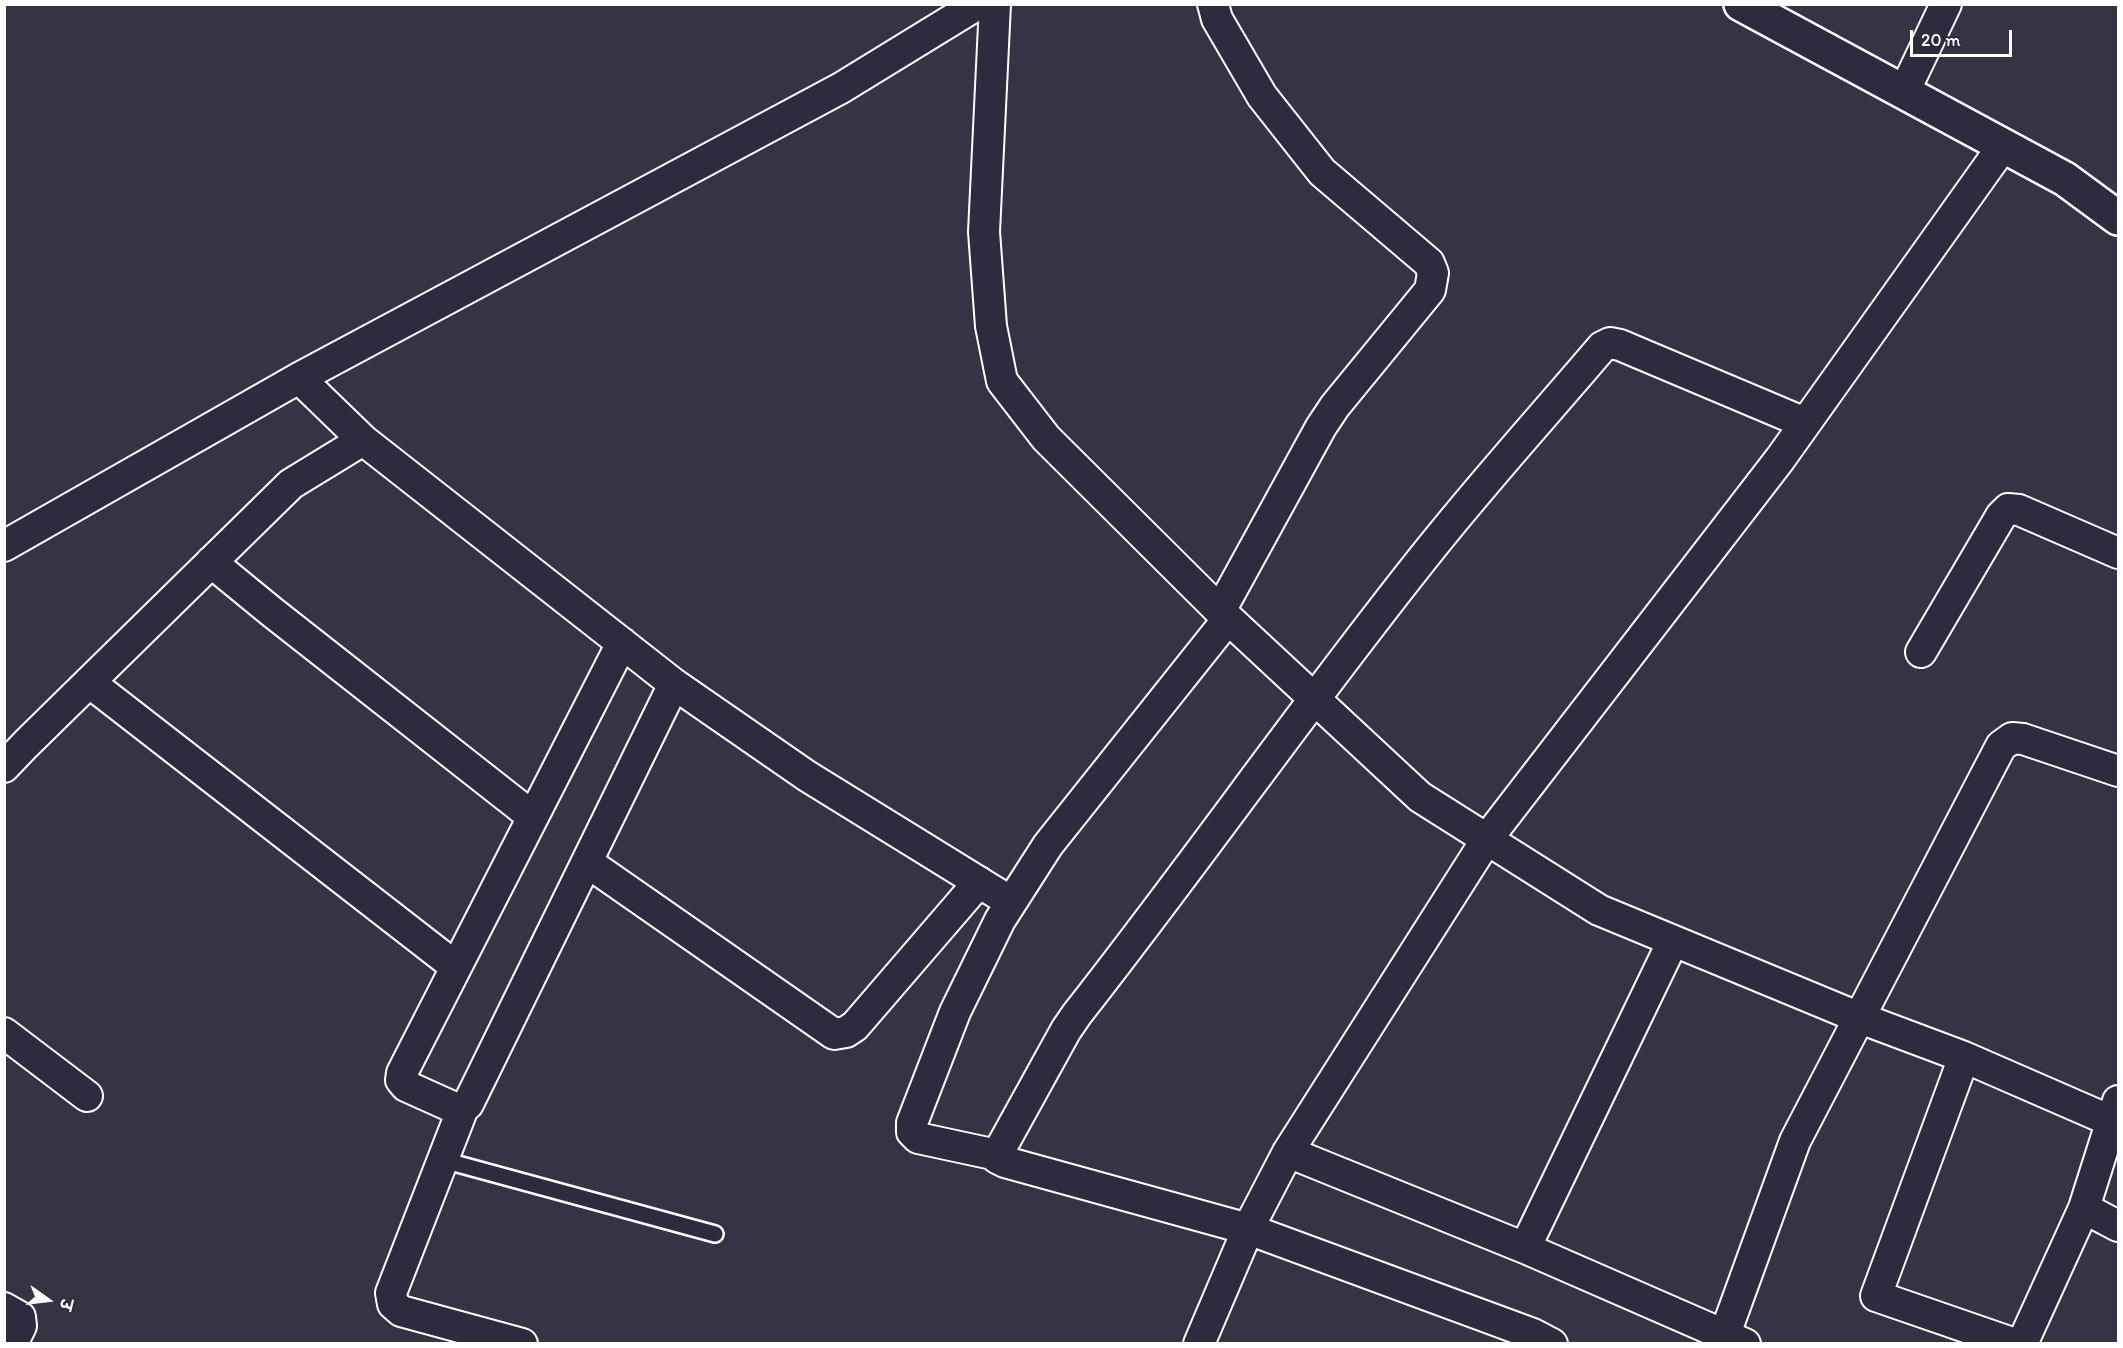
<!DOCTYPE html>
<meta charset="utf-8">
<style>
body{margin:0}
#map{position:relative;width:2123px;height:1348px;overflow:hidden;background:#373345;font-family:Itim,"Playpen Sans Deva",sans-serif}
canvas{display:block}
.frame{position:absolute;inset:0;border:6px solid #fff;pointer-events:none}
.north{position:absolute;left:18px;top:1270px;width:60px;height:60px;-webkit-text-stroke:4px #2f2a3d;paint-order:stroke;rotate:104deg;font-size:16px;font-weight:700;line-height:24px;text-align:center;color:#fff}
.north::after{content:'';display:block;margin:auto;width:21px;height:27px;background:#fff;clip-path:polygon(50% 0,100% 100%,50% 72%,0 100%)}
.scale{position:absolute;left:1910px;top:30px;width:102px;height:27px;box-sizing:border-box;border:3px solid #fff;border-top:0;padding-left:8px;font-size:18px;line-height:21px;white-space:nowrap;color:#fff;-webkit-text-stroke:4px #2f2a3d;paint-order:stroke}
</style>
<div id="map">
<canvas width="2123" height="1348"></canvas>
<div class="frame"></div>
<div class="north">उ</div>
<div class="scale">20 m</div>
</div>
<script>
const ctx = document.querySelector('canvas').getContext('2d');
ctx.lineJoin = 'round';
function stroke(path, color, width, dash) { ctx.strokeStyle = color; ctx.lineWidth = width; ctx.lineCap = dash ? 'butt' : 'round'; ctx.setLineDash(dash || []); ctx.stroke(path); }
const lane = new Path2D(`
 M443,1160L715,1234`);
const street = new Path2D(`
 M995,4L984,232L991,326L1002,381L1046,438L1220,611L1420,797L1599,910L1860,1018L1964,1057L2111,1121
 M1213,4L1217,19L1262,96L1322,172L1429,263L1433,273L1430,290L1335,406L1321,427L1220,611
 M1904,92L1946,4
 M299,378L363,440L674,684L807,776L1011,902
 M4,546L299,378L841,88L978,4
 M211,562L272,612L533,817
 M622,643L402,1073L401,1080L406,1086L455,1108H463L468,1104L674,684
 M1921,652L2001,516L2008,509L2019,510L2118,553
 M89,682L456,967
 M4,767L26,744L291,484L363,440
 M587,862L834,1034L846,1032L855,1026L979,882
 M4,1033L87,1096
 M1964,1057L1876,1296L2015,1344
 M463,1108L391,1293L393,1304L401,1311L522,1344
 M1288,1152L1525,1248L1745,1344
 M997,1155L918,1138L912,1132V1123L955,1012L1000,920L1048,845L1228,619
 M2084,1208L2118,1226
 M1525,1248L1673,941
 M4,1308L20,1317L21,1326L12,1344
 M1725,1334L1795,1141L2001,746L2012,738L2023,739L2118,771
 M1199,1344L1248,1229L1288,1152L1487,839L1780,459L2003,146
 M1552,1344L1533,1334L1248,1229L1005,1162L997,1158V1155L1066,1030L1077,1014C1198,860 1309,700 1431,548C1486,479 1545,414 1602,347L1610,343L1620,345L1805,423
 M2022,1344L2084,1208L2118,1101`);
const secondary = new Path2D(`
 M1741,4L2065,179L2118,218`);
stroke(lane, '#fff', 20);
stroke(street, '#fff', 34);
stroke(secondary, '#fff', 38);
stroke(lane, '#2f2a3d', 15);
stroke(street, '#2f2a3d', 30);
stroke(secondary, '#2f2a3d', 33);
</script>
